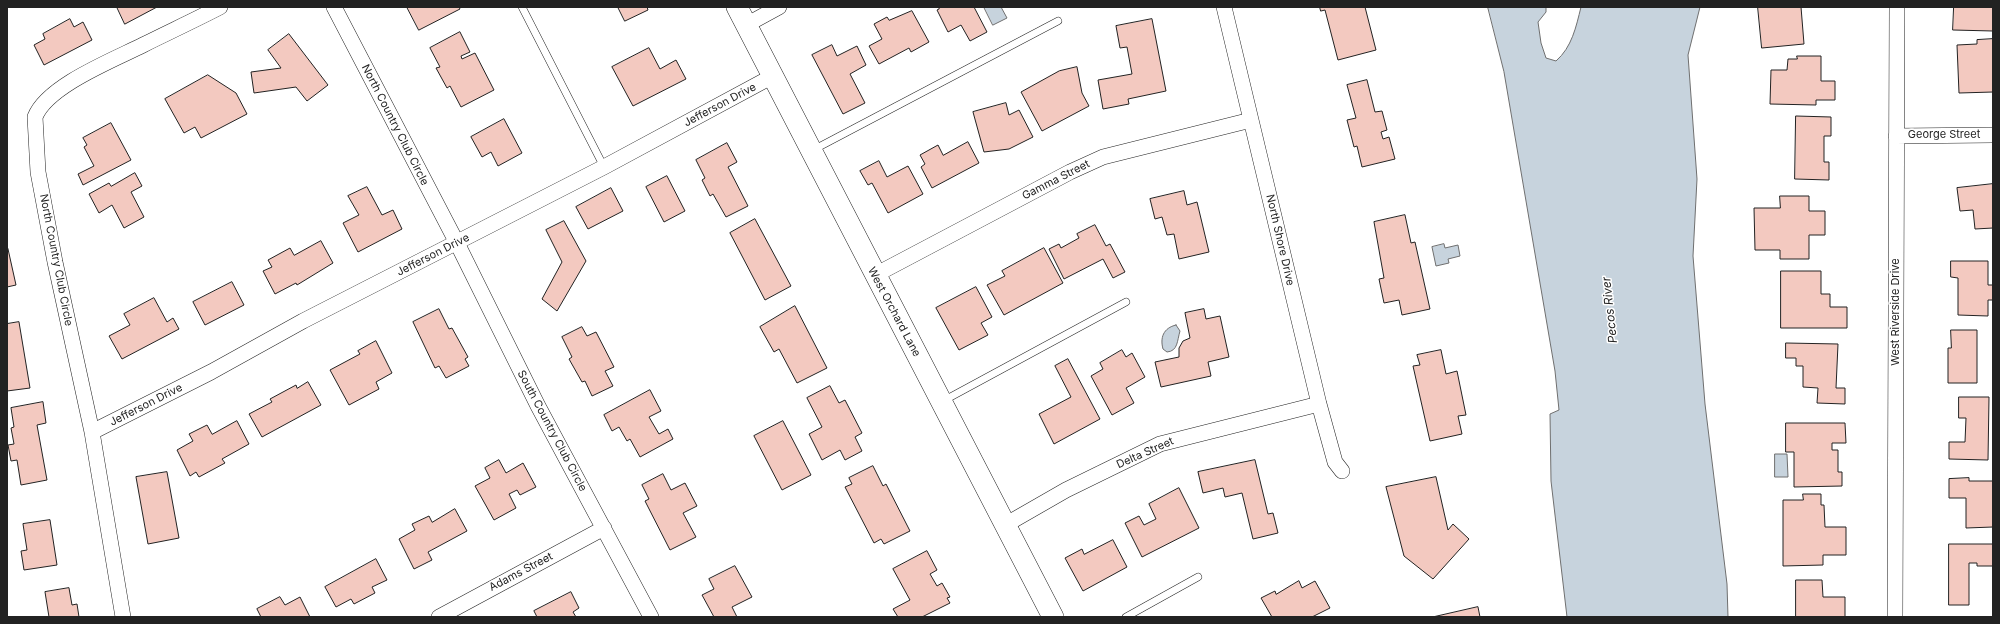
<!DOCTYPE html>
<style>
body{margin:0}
#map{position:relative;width:2000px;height:624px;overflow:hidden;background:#fff;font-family:Inter,sans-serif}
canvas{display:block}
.frame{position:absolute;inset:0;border:8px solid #222;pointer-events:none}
</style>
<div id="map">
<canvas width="2000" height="624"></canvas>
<div class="frame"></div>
</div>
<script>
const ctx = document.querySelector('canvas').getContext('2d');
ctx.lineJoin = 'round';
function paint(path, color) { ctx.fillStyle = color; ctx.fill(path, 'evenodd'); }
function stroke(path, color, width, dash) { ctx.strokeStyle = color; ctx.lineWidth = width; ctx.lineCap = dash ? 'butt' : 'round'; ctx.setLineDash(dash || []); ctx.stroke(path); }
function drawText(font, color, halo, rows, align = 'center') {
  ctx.font = font + ' Inter,sans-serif'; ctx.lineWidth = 3; ctx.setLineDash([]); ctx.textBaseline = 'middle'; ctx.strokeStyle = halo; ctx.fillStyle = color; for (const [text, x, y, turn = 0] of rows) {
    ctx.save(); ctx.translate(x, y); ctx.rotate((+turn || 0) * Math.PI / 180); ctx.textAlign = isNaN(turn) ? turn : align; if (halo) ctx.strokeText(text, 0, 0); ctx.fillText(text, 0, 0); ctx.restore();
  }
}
const water = new Path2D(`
 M984,7H1001L1007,18L993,25Z
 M1488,7H1546V12L1538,22L1541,43L1546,58L1556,61C1572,47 1576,27 1581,7H1700L1688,55L1697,179L1693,256L1705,404L1727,584L1728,617H1567L1551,481L1550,414L1559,410L1555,371L1504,72Z
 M1444,244L1445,248L1458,245L1460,256L1448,259L1449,263L1436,266L1432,247Z
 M1176,325L1180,331C1177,341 1178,351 1167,352L1163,349C1160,338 1163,328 1176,325Z
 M1775,454H1787L1788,477H1775Z`);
const building = new Path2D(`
 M117,7H157L125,24Z
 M407,7H459L460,9L419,30Z
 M618,7H647L648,10L625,21Z
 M938,7H974L987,32L970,41L961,25L948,32L937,10L939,9Z
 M1320,7H1365L1376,50L1338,60L1325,10L1321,11Z
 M1758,7H1801L1804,44L1762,48Z
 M1954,7H1993V31L1953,30Z
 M912,11L929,42L911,52L909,48L879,64L869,46L882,39L874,24L887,17L889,20Z
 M70,19L74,27L83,22L92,40L44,65L34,45L45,39L43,34Z
 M1152,19L1166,91L1128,99L1129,104L1103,109L1098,80L1132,74L1127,47L1120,48L1116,26Z
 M460,32L470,52L461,56L462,59L475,53L494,90L461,107L450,86L447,88L436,68L440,67L430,48Z
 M289,34L328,85L307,101L296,87L254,93L251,72L281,68L268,50Z
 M1993,39V92L1959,93L1957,45L1977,44V40Z
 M832,45L837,56L857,46L866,65L850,74L865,103L843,114L812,55Z
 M649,48L660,69L676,60L686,79L633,106L612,67Z
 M1797,56H1821V81H1835V100H1816V105L1770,104L1771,70H1787L1788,59H1797Z
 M1077,67L1082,93L1089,106L1042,131L1021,92L1059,71Z
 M208,75L236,93L247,114L201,138L195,127L184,133L165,99Z
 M1367,80L1375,112L1382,111L1387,130L1381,132L1383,139L1389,137L1395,159L1362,167L1357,146L1354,147L1347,120L1356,118L1347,85Z
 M1006,103L1009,115L1019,110L1033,137L1009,149L984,152L973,112Z
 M1796,116L1831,117V136H1824V162H1829V180L1795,179Z
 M504,119L522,153L498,166L491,152L482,157L471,137Z
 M111,123L131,160L83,185L78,174L94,166L84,147L87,145L83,138Z
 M968,142L979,163L932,188L921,167L925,164L920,155L938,145L943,155Z
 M727,143L737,162L728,167L748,206L726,217L713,194L710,196L702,180L705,178L696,160Z
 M879,161L887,177L908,166L923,194L888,213L872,183L868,185L860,171Z
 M135,173L142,186L131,192L144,217L124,228L112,205L99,213L89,194L109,183L111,186Z
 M667,176L685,211L664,222L646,187Z
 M1993,184V228L1975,229L1973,210L1960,211L1957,188Z
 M367,187L382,215L393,210L402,229L358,252L343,223L359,215L348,196Z
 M611,188L623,211L588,229L576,207Z
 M1184,191L1187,205L1197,202L1209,252L1179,259L1174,234L1167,235L1162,217L1155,219L1150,199Z
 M1780,196H1809V211H1825V235H1809V259H1780V250H1755L1754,208H1780Z
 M1405,215L1411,243L1415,242L1430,309L1402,315L1399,300L1384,303L1379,279L1384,278L1374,222Z
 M755,219L791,286L765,300L730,233Z
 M564,221L586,261L557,311L542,299L562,262L546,230Z
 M1095,225L1106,246L1110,244L1125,272L1113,278L1103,259L1064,279L1049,249L1059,244L1061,248L1079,238L1077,234Z
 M321,241L333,263L297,285L296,283L275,294L263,271L272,267L268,260L290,248L294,255Z
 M1044,248L1063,283L1004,315L987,285L1005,276L1002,271Z
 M8,249L16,285L7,287V250Z
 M1951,261H1988V285H1993V300H1988V316L1958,315V278L1951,277Z
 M1781,271H1821V294H1830V307H1847V328H1781Z
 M232,282L244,305L205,325L193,302Z
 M976,287L992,317L981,323L988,335L959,350L936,308Z
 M154,298L167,322L173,318L179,329L122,359L109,336L130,325L124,314Z
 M795,306L827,368L797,383L779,349L774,352L760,327Z
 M439,309L449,329L452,328L468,357L465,359L469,366L446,378L439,366L435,368L413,322Z
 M1204,309L1206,319L1220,316L1229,357L1208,362L1211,376L1161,387L1155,362L1179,357V348L1183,341L1190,338L1185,313Z
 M19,322L30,388L7,391V324Z
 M582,327L587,336L596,332L614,367L605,371L613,386L592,396L585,381L582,382L569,359L572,357L562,337Z
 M1951,330H1977V383H1948V348H1951Z
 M376,341L392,373L376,382L379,389L349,405L330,370L360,354L358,351Z
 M1786,343L1838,344L1836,388H1845V404L1817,403L1818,388L1803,387V366H1796V358H1786Z
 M1122,350L1126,357L1132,353L1145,377L1126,388L1134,403L1112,415L1091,376L1103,369L1100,363Z
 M1441,350L1446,374L1457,371L1466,415L1458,416L1462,434L1430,441L1413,366L1420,365L1417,355Z
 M1068,359L1100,419L1054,444L1039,414L1071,397L1055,366Z
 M308,382L321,405L262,437L249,414L272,402L270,399L296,385L297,388Z
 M830,386L839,403L845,400L862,433L855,437L862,451L845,460L840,450L822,460L809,434L822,427L807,398Z
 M650,390L661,411L649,417L659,434L668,429L673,439L640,457L630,439L627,441L619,427L612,431L604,415Z
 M1959,397H1989L1988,460L1949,459V442H1965L1966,418H1959Z
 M43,402L46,423L37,425L47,480L21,485L17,460L11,461L8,445L14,444L11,428L14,427L11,408Z
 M237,421L249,444L222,459L225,463L199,477L196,472L190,476L177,450L193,441L189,434L207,425L212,434Z
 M783,421L811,475L782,490L754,436Z
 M1786,423H1845L1846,443H1832V450H1838V472H1842V486L1794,487V452H1786Z
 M499,460L506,473L523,463L536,487L520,495L517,490L509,494L516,508L494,520L475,486L490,478L485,468Z
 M1255,460L1268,514L1273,513L1278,533L1253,539L1242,493L1225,497L1223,488L1203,493L1198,472Z
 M873,466L883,486L886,484L910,531L884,544L881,539L874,543L845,487L852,484L849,478Z
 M167,472L179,538L148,544L136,477Z
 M663,474L671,490L685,483L697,506L683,513L696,537L670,550L645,501L649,499L642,485Z
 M1436,477L1448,530L1453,524L1469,539L1433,579L1404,556L1386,487Z
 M1969,478V481H1993V527L1966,528V498H1949V479Z
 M1179,488L1199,528L1142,557L1125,523L1139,516L1144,525L1156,519L1149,504Z
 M1803,494H1821V505H1824L1825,527H1846V555H1823V565L1783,566V500H1803Z
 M455,509L467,531L428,552L432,560L414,569L399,539L415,530L412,524L429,516L432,522Z
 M50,520L57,565L24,570L21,551L27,550L23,524Z
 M1113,540L1127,567L1083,591L1065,558L1082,549L1084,554Z
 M1949,544H1993V566H1977V563H1969V605H1949Z
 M927,551L937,570L930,574L937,586L942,583L950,597L947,598L950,603L922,617H898L893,609L910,600L893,569Z
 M376,559L387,580L372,587L375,593L354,604L351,599L336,607L325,587Z
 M735,566L752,597L732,607L737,617H714L702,595L714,589L709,579Z
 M1796,580H1822L1823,597H1845V617H1796Z
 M1299,581L1302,588L1315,581L1330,608L1312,617H1272L1261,598L1275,591L1276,594Z
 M69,588L72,605L77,604L79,617H49L45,592Z
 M571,592L579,608L573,612L576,617H537L534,611Z
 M280,597L285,605L300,597L310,617H261L257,609Z
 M1478,607L1480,617H1433Z`);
const lane = new Path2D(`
 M522,7L604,167
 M813,150L1058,21
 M943,401L1126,302
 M1126,617L1198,577`);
const street = new Path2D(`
 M334,7L457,243L538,406L651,617
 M1224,7L1319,404L1335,462L1342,471
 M746,25L779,7
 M1896,136L1993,135
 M875,275L1070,172L1103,157L1251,120
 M92,432L211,372L303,321L604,167L773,76
 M1005,525L1066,490L1160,444L1319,404
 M123,617L92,432L55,262L38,172L35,117C47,86 113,60 143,45C169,32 195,20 220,7
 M439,617L604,528
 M1895,617L1897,7`);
const secondary = new Path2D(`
 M737,7L1053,617`);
const streetNames = [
 ["Jefferson Drive",720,105,-28],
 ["North Country Club Circle",395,125,63],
 ["George Street",1944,135],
 ["Gamma Street",1056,180,-27],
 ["North Shore Drive",1280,240,77],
 ["Jefferson Drive",433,255,-27],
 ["North Country Club Circle",56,260,79],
 ["West Orchard Lane",894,312,62],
 ["West Riverside Drive",1896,312,-90],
 ["Jefferson Drive",146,405,-27],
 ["South Country Club Circle",552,431,62],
 ["Delta Street",1145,453,-24],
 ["Adams Street",521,572,-28]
];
const waterNames = [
 ["Pecos River",1610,310,-96]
];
paint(water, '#c7d3dd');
stroke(water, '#6f6f6f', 1);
paint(building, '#f3c9c0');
stroke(building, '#222', 1);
stroke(lane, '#222', 8);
stroke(street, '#222', 16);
stroke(secondary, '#222', 22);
stroke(lane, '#fff', 7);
stroke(street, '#fff', 15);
stroke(secondary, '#fff', 21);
drawText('11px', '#222', '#fff', streetNames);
drawText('italic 12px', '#222', '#fff', waterNames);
</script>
